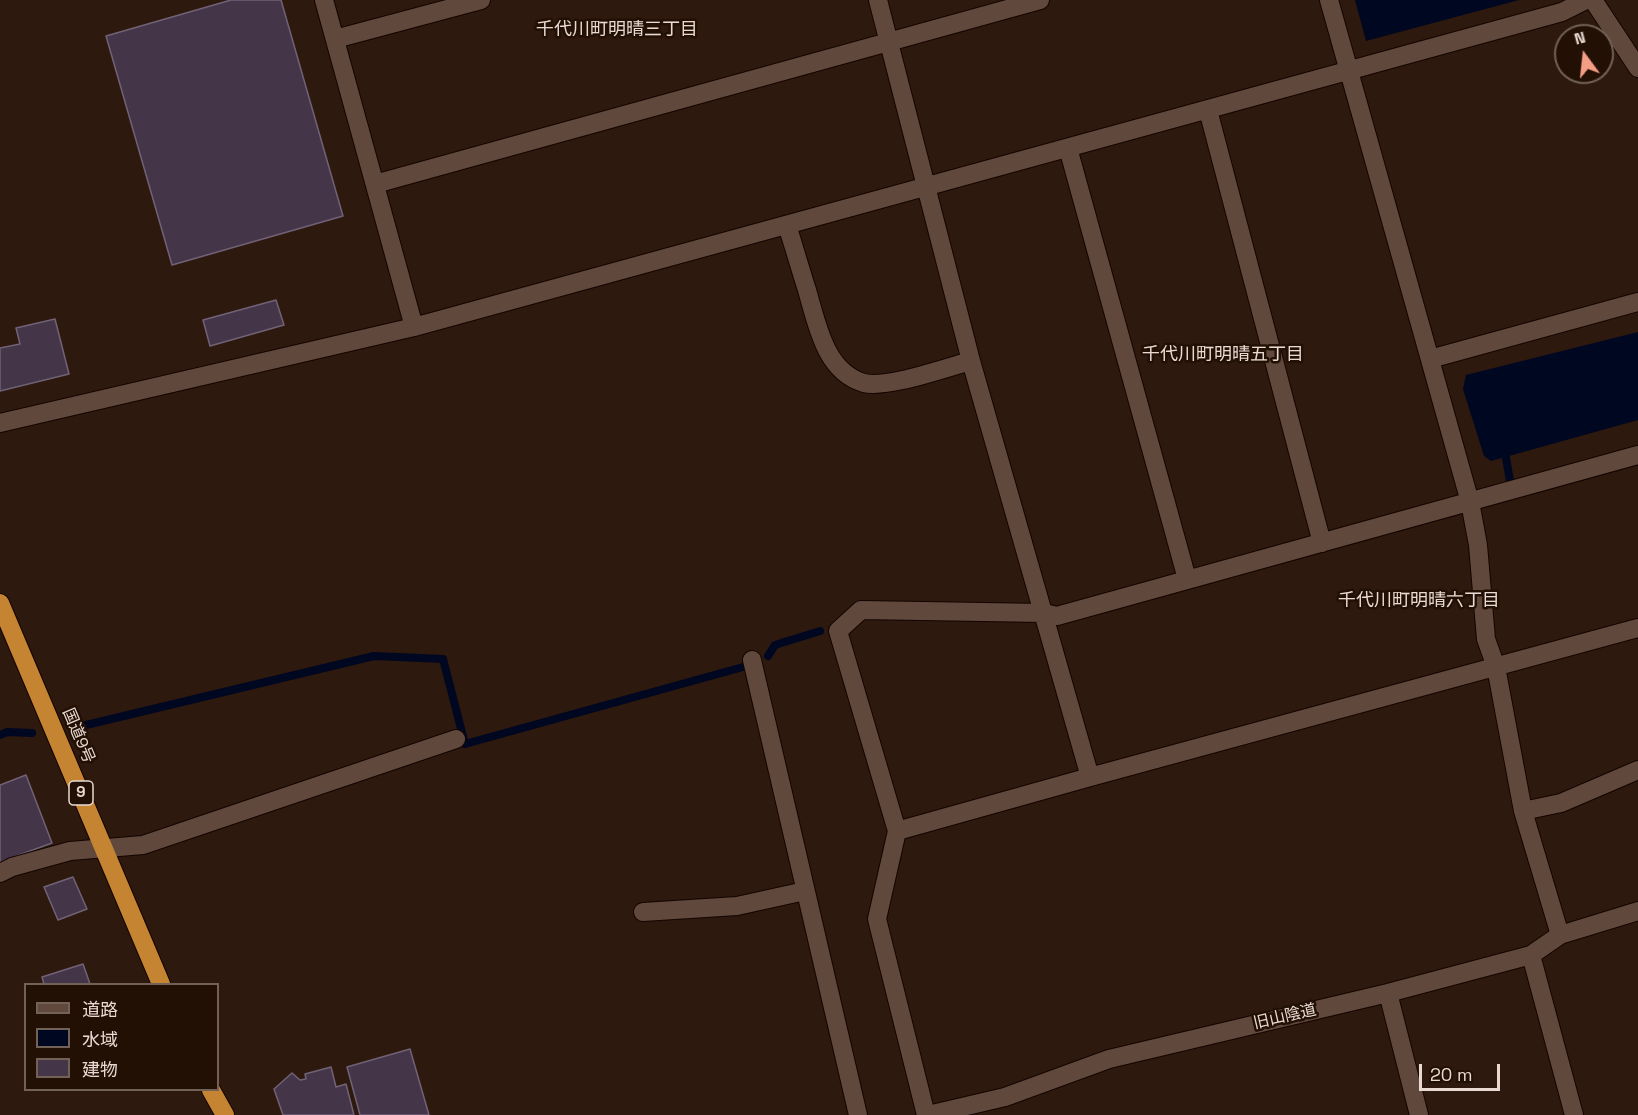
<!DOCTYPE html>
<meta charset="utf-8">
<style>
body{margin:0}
#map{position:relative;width:1638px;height:1115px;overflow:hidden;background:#2d190e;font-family:"Space Grotesk","Noto Sans JP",sans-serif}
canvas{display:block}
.legend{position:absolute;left:24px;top:983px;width:195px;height:108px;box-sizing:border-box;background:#231005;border:2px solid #726157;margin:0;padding:8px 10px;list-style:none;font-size:18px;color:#e8dad3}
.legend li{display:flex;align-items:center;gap:12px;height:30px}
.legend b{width:30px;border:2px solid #726157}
.north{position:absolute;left:1554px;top:24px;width:60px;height:60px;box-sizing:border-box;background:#231005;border:2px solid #726157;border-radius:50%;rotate:345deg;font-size:16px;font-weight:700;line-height:24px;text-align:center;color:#e8dad3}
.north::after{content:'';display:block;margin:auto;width:21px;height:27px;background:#f49e86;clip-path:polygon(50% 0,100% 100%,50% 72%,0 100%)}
.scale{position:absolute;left:1419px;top:1064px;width:81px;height:27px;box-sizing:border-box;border:3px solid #e8dad3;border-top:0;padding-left:8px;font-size:18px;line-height:21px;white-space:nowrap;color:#e8dad3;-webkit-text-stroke:4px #231005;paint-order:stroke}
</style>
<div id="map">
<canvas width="1638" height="1115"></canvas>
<ul class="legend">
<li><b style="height:8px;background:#60493c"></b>道路</li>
<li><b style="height:16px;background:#000720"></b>水域</li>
<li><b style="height:16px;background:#443548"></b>建物</li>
</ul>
<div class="north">N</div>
<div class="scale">20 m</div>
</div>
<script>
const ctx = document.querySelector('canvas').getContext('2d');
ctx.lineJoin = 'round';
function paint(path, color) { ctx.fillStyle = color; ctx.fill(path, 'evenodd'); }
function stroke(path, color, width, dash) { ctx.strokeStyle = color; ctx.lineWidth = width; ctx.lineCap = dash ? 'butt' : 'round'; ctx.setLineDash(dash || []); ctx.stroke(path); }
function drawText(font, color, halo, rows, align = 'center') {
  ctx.font = font + ' "Space Grotesk","Noto Sans JP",sans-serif'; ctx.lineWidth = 5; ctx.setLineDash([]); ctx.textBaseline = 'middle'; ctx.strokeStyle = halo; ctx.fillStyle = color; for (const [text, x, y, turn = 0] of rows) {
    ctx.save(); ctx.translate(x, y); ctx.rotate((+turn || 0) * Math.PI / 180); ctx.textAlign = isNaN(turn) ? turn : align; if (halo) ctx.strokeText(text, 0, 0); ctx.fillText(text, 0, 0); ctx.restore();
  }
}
const water = new Path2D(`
 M1355,0H1519L1366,41Z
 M1638,332V420L1491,461L1484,456L1463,389L1466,375Z`);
const stream = new Path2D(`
 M1504,446L1510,481
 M768,656L775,645L820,631
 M82,726L374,656L443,659L465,744L743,667
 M0,735L7,732L32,733`);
const building = new Path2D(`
 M231,0H281L343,216L172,265L106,36Z
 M276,300L284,325L210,346L203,320Z
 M55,319L69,374L0,391V348L20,344L16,328Z
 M26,775L52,843L0,862V785Z
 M73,877L87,909L58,920L44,887Z
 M83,964L90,984H44L42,977Z
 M410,1049L429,1115H360L347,1067Z
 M331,1067L336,1087L346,1084L354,1115H283L274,1089L292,1073L300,1080L306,1079L305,1074Z`);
const minor = new Path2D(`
 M324,0L414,327
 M878,0L971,361L1090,777
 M1329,0L1470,502L1478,545L1486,639L1496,667L1523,811L1560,935
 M1593,0L1638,68
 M335,39L481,0
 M1208,110L1322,543
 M1068,148L1187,579
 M375,184L1040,0
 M787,225C794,247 800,268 807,290C817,324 825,372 864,383C887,389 947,367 971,361
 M1430,359L1638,302
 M0,423L414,327L1562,12L1586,0
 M752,660L858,1115
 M1523,811L1561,803L1638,770
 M897,831L1090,777L1638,628
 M0,873L12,867L70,851L143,845L456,739
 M643,912L737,906L805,891
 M1531,955L1574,1115
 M1388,993L1419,1115
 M926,1115L877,919L897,831L838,631L861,610L1044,613L1057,616L1638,455
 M928,1115L1005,1097L1109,1059L1388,993L1531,955L1560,935L1638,911`);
const highway = new Path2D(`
 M0,603L161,984
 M211,1090L225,1115`);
const shields = [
 [81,793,24]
];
const shieldNames = [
 ["9",81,793]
];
const streetNames = [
 ["国道9号",78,736,67],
 ["旧山陰道",1285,1017,-13]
];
const neighbourhoodNames = [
 ["千代川町明晴三丁目",617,30],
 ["千代川町明晴五丁目",1223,355],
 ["千代川町明晴六丁目",1419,601]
];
paint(water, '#000720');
stroke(stream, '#000720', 8);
paint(building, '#443548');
stroke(building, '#726277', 1.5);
stroke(minor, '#140400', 20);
stroke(highway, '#140400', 20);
stroke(minor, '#60493c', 18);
stroke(highway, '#c48432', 18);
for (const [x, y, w] of shields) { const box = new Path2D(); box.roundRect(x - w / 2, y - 12, w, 24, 4.5); ctx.fillStyle = '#231005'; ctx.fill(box); stroke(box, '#e8dad3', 1.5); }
drawText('bold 15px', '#e8dad3', null, shieldNames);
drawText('16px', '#e8dad3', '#231005', streetNames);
drawText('18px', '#e8dad3', '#231005', neighbourhoodNames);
</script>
